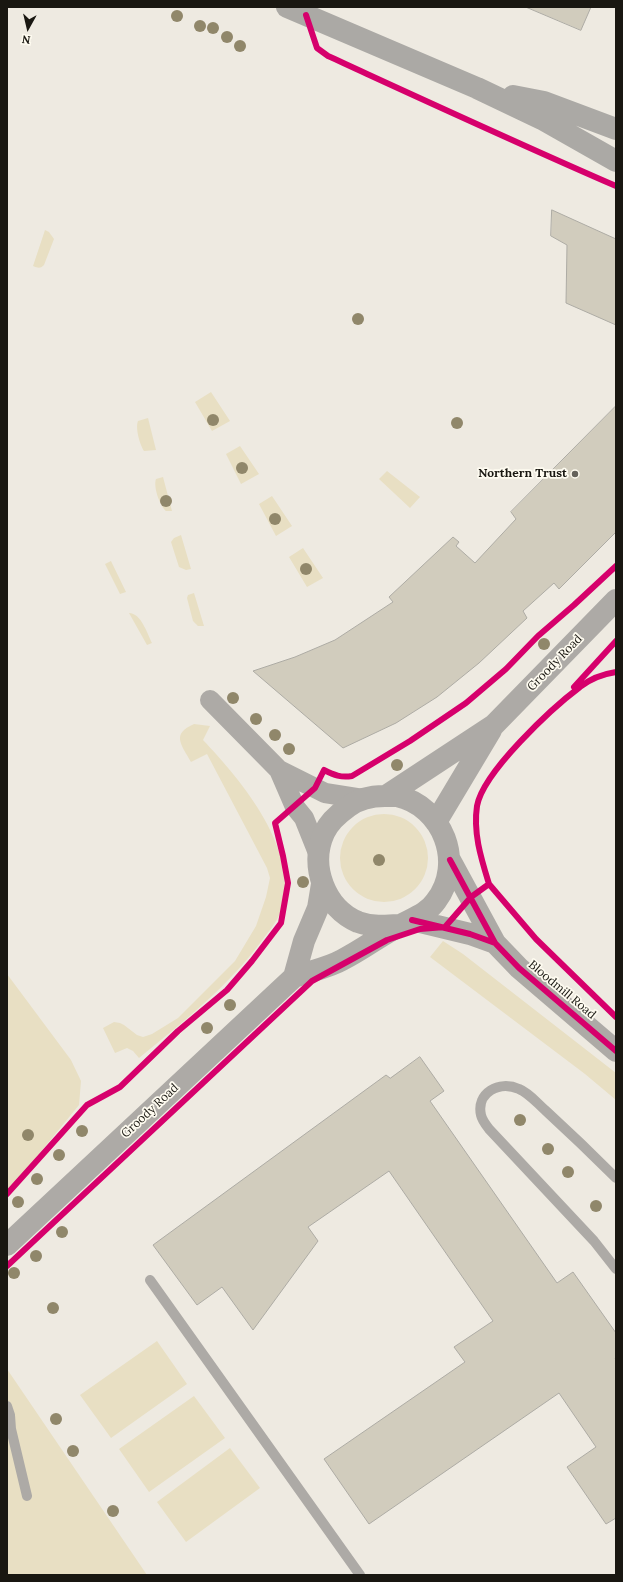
<!DOCTYPE html>
<style>
body{margin:0}
#map{position:relative;width:623px;height:1582px;overflow:hidden;background:#eeeae1;font-family:Lora,serif}
canvas{display:block}
.frame{position:absolute;inset:0;border:8px solid #191711;pointer-events:none}
.north{position:absolute;left:8px;top:8px;width:40px;height:40px;-webkit-text-stroke:3px #fefbf0;paint-order:stroke;rotate:188deg;font-size:11px;font-weight:700;line-height:16px;text-align:center;color:#191711}
.north::after{content:'';display:block;margin:auto;width:14px;height:18px;background:#191711;clip-path:polygon(50% 0,100% 100%,50% 72%,0 100%)}
</style>
<div id="map">
<canvas width="623" height="1582"></canvas>
<div class="frame"></div>
<div class="north">N</div>
</div>
<script>
const ctx = document.querySelector('canvas').getContext('2d');
ctx.lineJoin = 'round';
function paint(path, color) { ctx.fillStyle = color; ctx.fill(path, 'evenodd'); }
function stroke(path, color, width, dash) { ctx.strokeStyle = color; ctx.lineWidth = width; ctx.lineCap = dash ? 'butt' : 'round'; ctx.setLineDash(dash || []); ctx.stroke(path); }
function drawText(font, color, halo, rows, align = 'center') {
  ctx.font = font + ' Lora,serif'; ctx.lineWidth = 3.5; ctx.setLineDash([]); ctx.textBaseline = 'middle'; ctx.strokeStyle = halo; ctx.fillStyle = color; for (const [text, x, y, turn = 0] of rows) {
    ctx.save(); ctx.translate(x, y); ctx.rotate((+turn || 0) * Math.PI / 180); ctx.textAlign = isNaN(turn) ? turn : align; if (halo) ctx.strokeText(text, 0, 0); ctx.fillText(text, 0, 0); ctx.restore();
  }
}
const green = new Path2D(`
 M45,230L49,232L54,239L44,265C40,269 38,268 33,266Z
 M211,392L230,421L212,431L195,402Z
 M148,418L156,450L144,451C140,445 135,428 138,421Z
 M240,446L259,474L241,484L226,454Z
 M387,471L420,497L410,508L379,479Z
 M163,477L172,511H166C160,506 153,487 156,479Z
 M272,496L292,526L276,536L259,504Z
 M181,535L191,569L186,570L179,567L171,542L174,538Z
 M303,548L323,578L307,587L289,557Z
 M111,561L126,592L120,594L105,564Z
 M194,593L204,626H198L193,621L187,598L188,595Z
 M129,613C141,613 147,633 152,643L147,645Z
 M194,724L210,726L203,740C241,780 303,853 280,913C276,923 269,931 263,939C230,985 183,1022 139,1058L133,1051L127,1048L115,1053L103,1028L114,1022L120,1023L124,1025L137,1035L143,1037L152,1034L178,1018L235,961L256,926L266,897L270,878L267,868L207,754L191,762C181,744 171,734 194,724Z
 M340 858a44 44 0 1 1 88 0a44 44 0 1 1-88 0Z
 M443,941L463,954L616,1073V1100L585,1074L430,957Z
 M7,974L71,1060L81,1081L79,1105L7,1193Z
 M157,1341L187,1384L111,1438L80,1395Z
 M7,1369L147,1575H7Z
 M194,1396L225,1438L149,1492L119,1449Z
 M230,1448L260,1488L186,1542L157,1502Z`);
const building = new Path2D(`
 M526,7H591L581,30Z
 M552,210L616,239V325L566,303L567,245L551,236Z
 M616,406V532L559,589L554,583L523,611L527,618L479,663L437,697L396,723L343,748L253,671L295,657L335,640L393,602L389,597L453,537L459,542L456,546L475,563L516,519L511,512Z
 M420,1057L444,1091L430,1101L557,1283L573,1272L616,1333V1357L615,1358L616,1360V1518L606,1524L567,1467L596,1447L559,1393L369,1524L324,1459L465,1362L454,1347L493,1321L389,1171L308,1227L318,1241L253,1330L222,1287L197,1305L153,1245L386,1075L390,1078Z`);
const service = new Path2D(`
 M616,1178C593,1155 569,1132 545,1110C537,1103 529,1093 519,1089C499,1080 476,1093 481,1115C482,1120 486,1125 489,1129L594,1241L616,1269
 M150,1280L360,1575
 M7,1406L10,1415L11,1429L27,1496`);
const minor = new Path2D(`
 M210,700L279,770L325,793L363,799
 M279,770L295,807L304,818L318,853`);
const tertiary = new Path2D(`
 M386,796L494,725L616,600
 M436,822L491,730
 M450,860L495,943L519,968L616,1051
 M412,920L470,934L495,943
 M294,977L304,941L318,908L322,884
 M7,1245L294,977C310,971 328,968 342,960C362,950 380,936 399,926C413,918 427,914 436,901C465,863 443,806 397,796C393,796 388,796 385,796C372,796 358,799 348,807C338,814 329,822 324,833C309,866 325,908 358,922C372,927 385,926 400,925`);
const secondary = new Path2D(`
 M287,7L477,88L542,119L616,161
 M513,96L544,102L616,129`);
const cycleway = new Path2D(`
 M306,15L317,48L328,56C424,100 519,144 616,186
 M574,687L616,641
 M450,860L495,943L519,968L616,1051
 M489,884L536,939L616,1017
 M412,920L470,934L495,943
 M7,1194L87,1105L120,1087L178,1031L227,990L252,961L281,923L288,883L283,856L275,823L315,788L324,770C334,775 341,778 352,776L410,741L466,703L506,669L538,636L574,605L616,566
 M7,1266L312,981L387,940L420,929L445,927L471,897L489,884C481,858 473,833 477,806C483,772 552,708 580,687C590,679 603,674 616,672`);
const trees = [
 [177,16],
 [200,26],
 [213,28],
 [227,37],
 [240,46],
 [358,319],
 [213,420],
 [457,423],
 [242,468],
 [166,501],
 [275,519],
 [306,569],
 [544,644],
 [233,698],
 [256,719],
 [275,735],
 [289,749],
 [397,765],
 [379,860],
 [303,882],
 [230,1005],
 [207,1028],
 [520,1120],
 [82,1131],
 [28,1135],
 [548,1149],
 [59,1155],
 [568,1172],
 [37,1179],
 [18,1202],
 [596,1206],
 [62,1232],
 [36,1256],
 [14,1273],
 [53,1308],
 [56,1419],
 [73,1451],
 [113,1511]
];
const markers = [
 [575,474,4,"#64615a"]
];
const poiNames = [
 ["Northern Trust",567,474]
];
const streetNames = [
 ["Groody Road",555,663,-46],
 ["Bloodmill Road",562,990,40],
 ["Groody Road",150,1111,-43]
];
paint(green, '#e8dfc3');
paint(building, '#d1ccbd');
stroke(building, '#adaba4', 1);
stroke(service, '#adaaa6', 10);
stroke(minor, '#adaaa6', 20);
stroke(tertiary, '#adaaa6', 22);
stroke(secondary, '#aba9a5', 22);
stroke(cycleway, '#d6006c', 6);
ctx.fillStyle = '#90876a';
for (const [x, y] of trees) { ctx.beginPath(); ctx.arc(x, y, 6, 0, 2 * Math.PI); ctx.fill(); }
for (const [x, y, r, color] of markers) { const dot = new Path2D(); dot.arc(x, y, r, 0, 2 * Math.PI); ctx.fillStyle = color; ctx.fill(dot); stroke(dot, '#fefbf0', 1.5); }
drawText('bold 12px', '#191711', '#fefbf0', poiNames, 'right');
drawText('12px', '#191711', '#fefbf0', streetNames);
</script>
